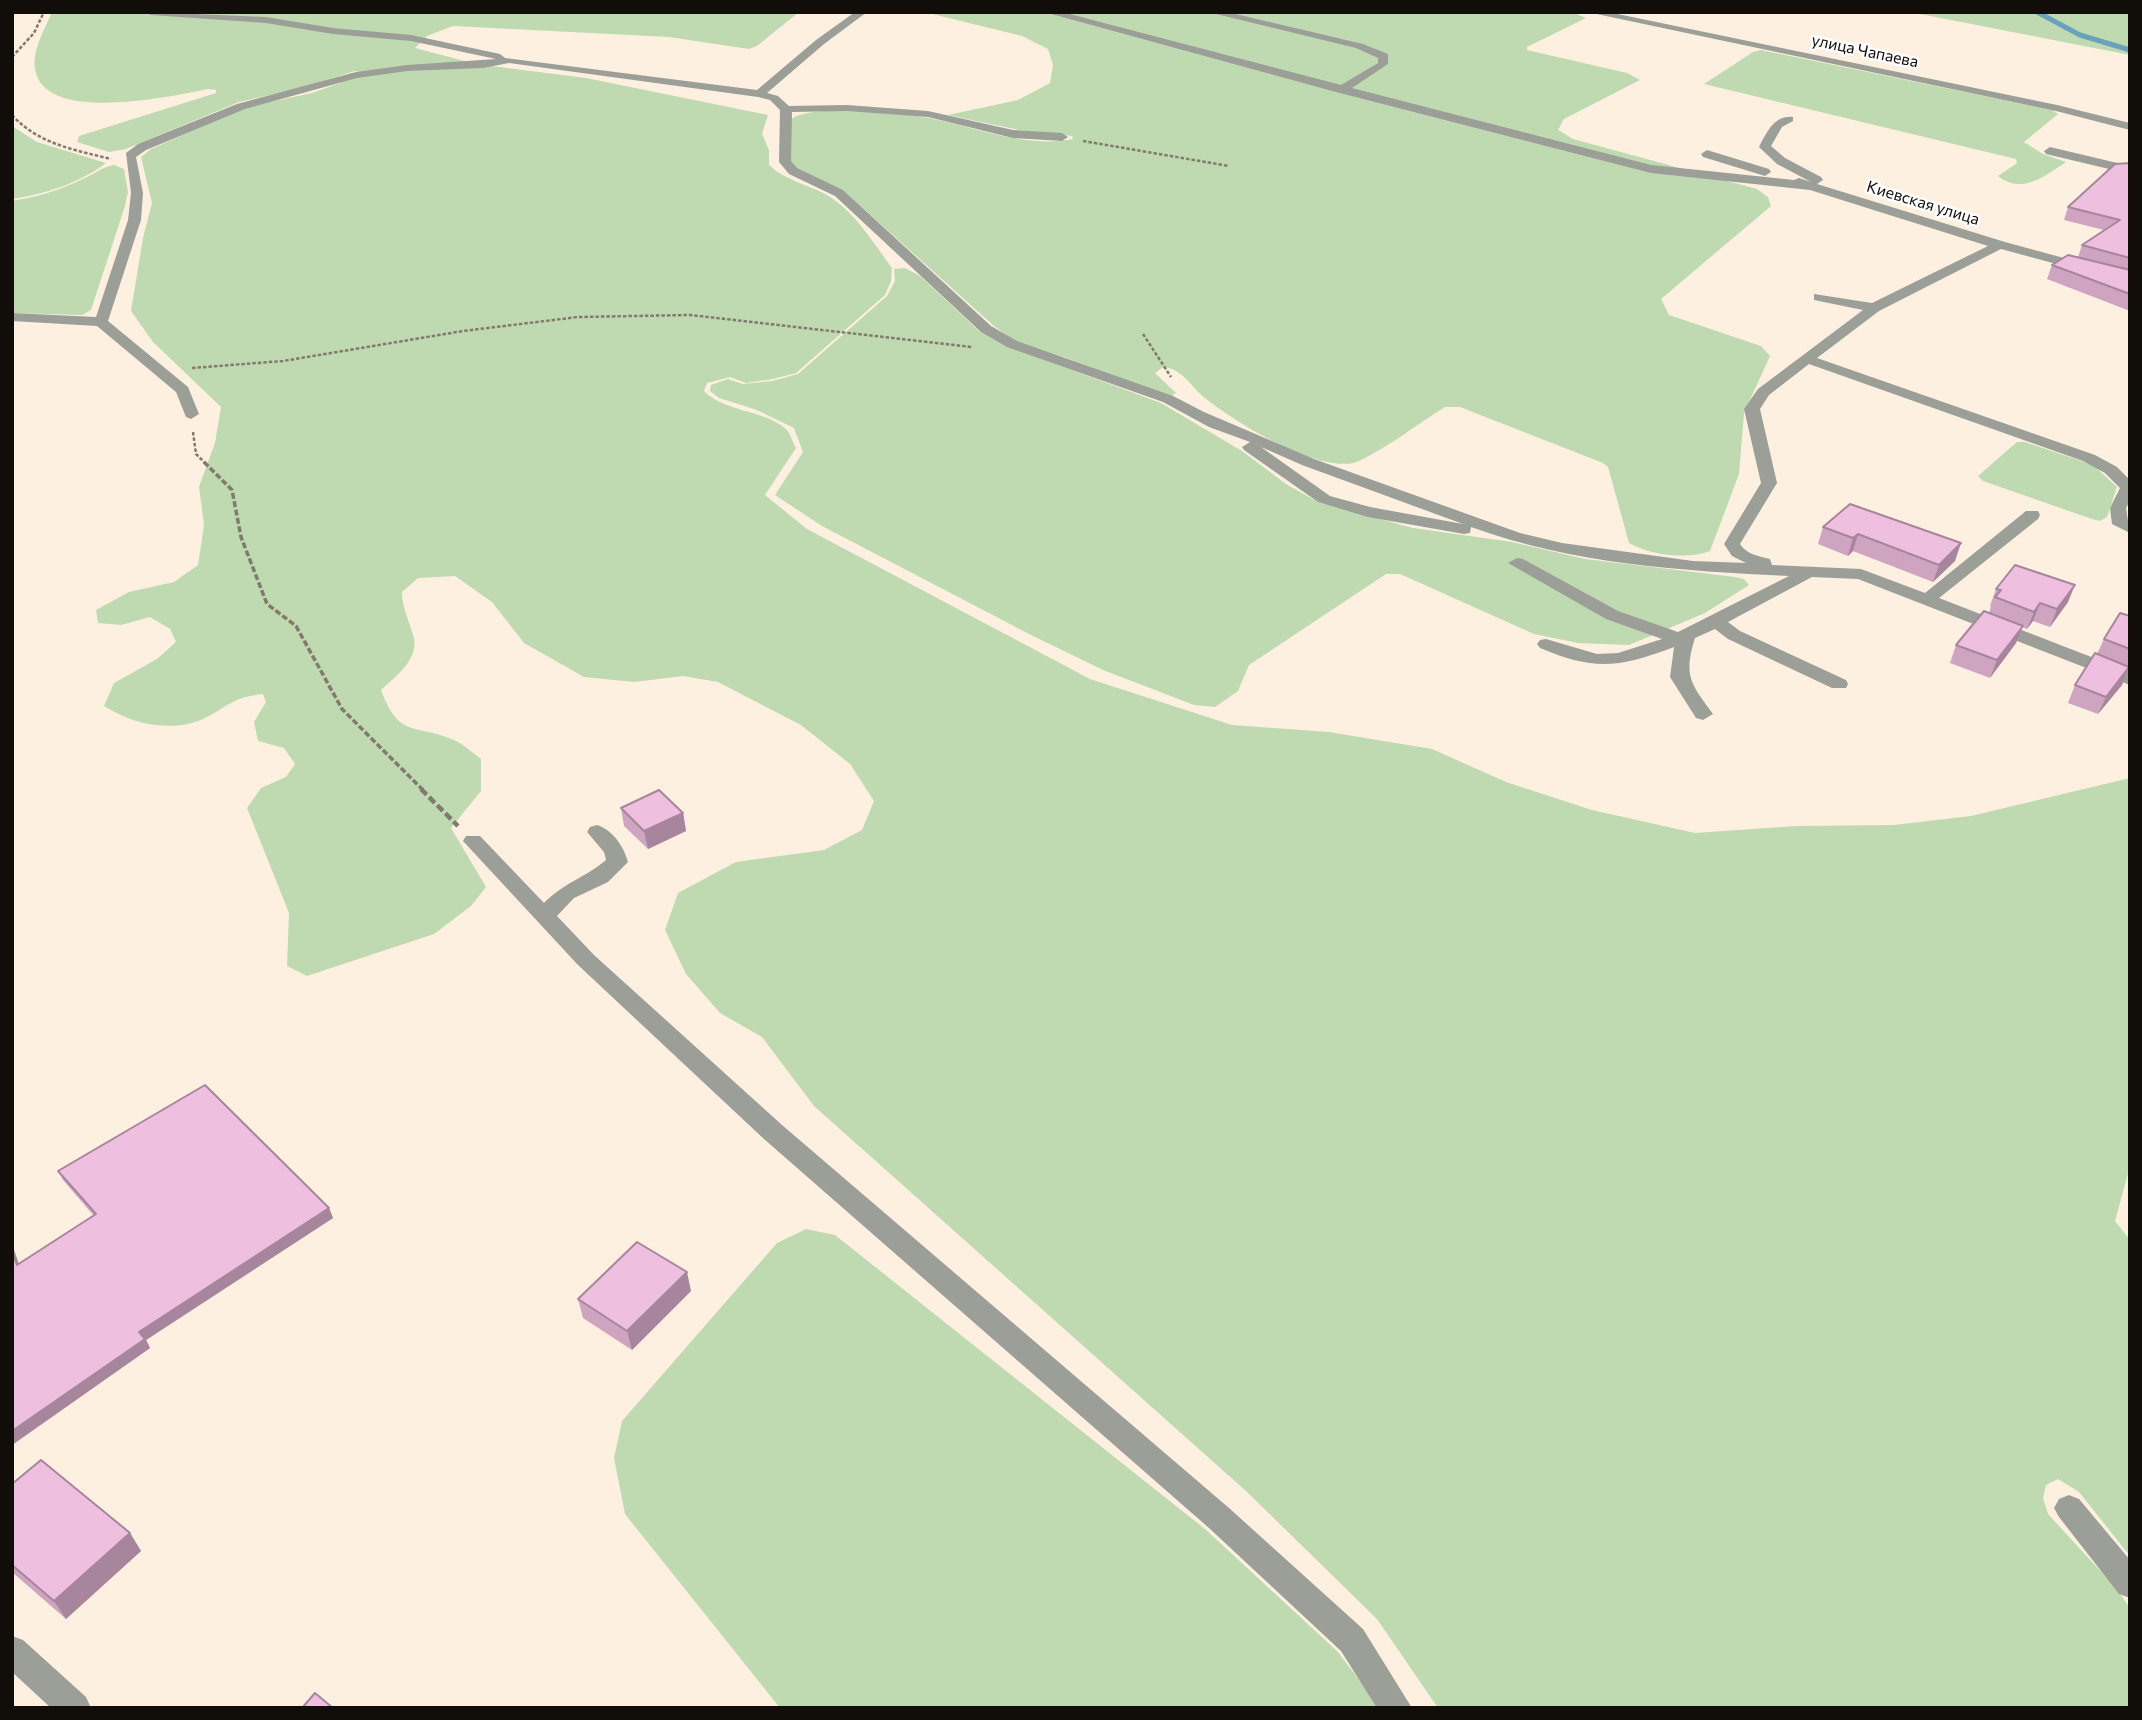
<!DOCTYPE html>
<meta charset="utf-8">
<style>
body{margin:0}
#map{position:relative;width:2142px;height:1720px;overflow:hidden;background:#fdf0e0;font-family:Commissioner,sans-serif}
canvas{display:block}
.frame{position:absolute;inset:0;border:14px solid #110d08;pointer-events:none}
</style>
<div id="map">
<canvas width="2142" height="1720"></canvas>
<div class="frame"></div>
</div>
<script>
const ctx = document.querySelector('canvas').getContext('2d');
ctx.lineJoin = 'round';
function paint(path, color) { ctx.fillStyle = color; ctx.fill(path, 'evenodd'); }
function stroke(path, color, width, dash) { ctx.strokeStyle = color; ctx.lineWidth = width; ctx.lineCap = dash ? 'butt' : 'round'; ctx.setLineDash(dash || []); ctx.stroke(path); }
function drawText(font, color, halo, rows, align = 'center') {
  ctx.font = font + ' Commissioner,sans-serif'; ctx.lineWidth = 5; ctx.setLineDash([]); ctx.textBaseline = 'middle'; ctx.strokeStyle = halo; ctx.fillStyle = color; for (const [text, x, y, turn = 0] of rows) {
    ctx.save(); ctx.translate(x, y); ctx.rotate((+turn || 0) * Math.PI / 180); ctx.textAlign = isNaN(turn) ? turn : align; if (halo) ctx.strokeText(text, 0, 0); ctx.fillText(text, 0, 0); ctx.restore();
  }
}
const green = new Path2D(`
 M52,12H799L757,46L749,49L669,37L453,26L427,36L415,48L476,64L586,78L768,115L762,134L769,150V165C786,181 807,184 827,195C855,212 873,242 892,268L891,281L885,295L796,373L773,379L746,383L730,377L707,383L704,391C724,412 762,409 786,429C790,433 793,443 796,448L765,495L807,529L1090,679L1232,725L1329,732L1432,749L1506,782L1592,810L1695,833L1796,826L1894,825L1971,816L2130,778V1166L2115,1221L2130,1240V1556L2079,1492L2058,1479L2046,1485L2043,1498L2048,1514L2116,1588L2130,1608V1708H1438L1377,1619L1246,1491L814,1106L762,1037L720,1013L686,974L665,930L678,893L736,862L824,850L862,830L874,801L850,764L801,725L718,682L683,676L634,682L584,677L524,643L492,602L455,576L418,578L402,592C402,608 409,620 413,635C421,658 395,677 381,690C399,739 414,723 454,740C463,744 473,753 481,759V791L451,828L486,887L471,906L434,934L307,976L287,966L289,913L247,808L261,788L286,777L295,764L284,748L258,741L254,722L266,702L263,694C232,697 228,707 203,719C171,733 132,724 104,706L114,683L157,659L176,642L170,629L150,617L121,625L98,623L96,610L129,592L174,582L198,565L204,525L199,487L215,443L221,407L153,342L131,311L143,238L152,203L141,157L151,149L246,107L312,93L362,75V72L355,71L301,88L239,102L126,149L109,152L77,142L79,136L216,93V90L208,89C172,96 44,125 35,69C32,51 45,28 52,12Z
 M924,12H1572L1586,18L1527,47V50L1627,73L1640,80L1564,119L1558,130L1573,139L1757,189L1768,197L1771,206L1661,299L1669,315L1761,346L1770,356L1744,413L1739,474L1710,551C1687,560 1650,555 1629,543L1608,467L1603,463L1460,407H1445C1417,424 1389,447 1359,461C1323,477 1233,421 1205,398C1191,387 1182,368 1163,367L1155,373L1176,393L1170,397L1064,357L1016,342L994,326L844,191L795,170L789,160L790,121C803,103 900,113 923,117C970,125 1025,149 1073,139L1072,136L1019,130L948,115L1018,100L1050,83L1053,65L1048,49L1022,36Z
 M1910,12H2130V55Z
 M1761,50L2052,110L2058,114L2024,142L2043,154L2066,162C2045,176 2022,195 1998,176L2017,163L2016,159L1704,84L1753,52Z
 M12,126L37,142L106,163C80,183 45,194 12,199Z
 M114,165L124,169L128,192L125,206L91,310L82,315L12,313V201C37,197 60,190 83,179C94,174 102,167 114,165Z
 M905,268L920,276L979,331L1007,346L1161,403L1242,451L1286,484L1318,502L1413,528L1512,542L1585,559L1735,577L1744,579L1749,585L1705,613L1629,645L1578,643L1534,634L1400,574H1386L1249,665L1238,691L1215,707L1194,705L1103,670L1031,635L822,526L775,495L803,452L794,428L757,410L719,398L710,391L711,385L728,379L743,384L772,381L798,374L887,296L895,281L894,269Z
 M2017,442H2025L2093,465L2117,487L2107,517L2100,521L2092,519L1983,481L1978,476Z
 M806,1229L835,1235L1205,1529L1337,1651L1381,1708H780L625,1514L614,1458L622,1421L777,1243Z`);
const stream = new Path2D(`
 M2037,12L2080,35L2130,50`);
const pathFar2 = new Path2D(`
 M12,57L34,33L43,14L41,12
 M12,115C38,144 75,150 111,159
 M1083,141L1229,166
 M1143,334L1171,377
 M192,368L283,361L463,331L578,317L690,315L972,347
 M193,432L196,454L206,464`);
const pathFar1 = new Path2D(`
 M204,462L232,490L241,537L267,604L296,626L342,709L423,790`);
const path = new Path2D(`
 M421,789L458,826`);
const minor = new Path2D(`
 M146,12L266,17L333,28L411,35L500,54L505,58L757,90L816,40L855,12H867L824,44L767,93L778,96L789,106L847,105L928,111L1013,130L1062,133L1068,137L1062,141L1013,138L928,117L847,111L792,112L791,161L797,168L843,190L991,326L1017,341L1173,396L1204,412L1314,459L1520,533L1562,543L1693,561L1746,563L1732,556L1724,544L1761,483L1744,409L1758,389L1863,310L1814,300V294L1872,303L1988,246L1810,190L1651,173L1336,92L1044,12H1062L1341,85L1378,63V58L1356,48L1208,12H1227L1363,44L1388,54V64L1352,88L1651,165L1794,180L1799,178L1811,182L1777,164L1759,147C1767,132 1774,115 1793,117V121L1782,127L1771,146L1785,158L1821,177L1823,180L1817,184L2005,242L2130,276V284L2001,249L1879,311L1817,358L2095,455L2117,467L2130,480V501L2126,508L2130,533L2112,524L2110,508L2120,488L2105,473L2083,461L1809,364L1769,395L1760,409L1777,483L1740,544C1747,555 1759,556 1770,559L1772,565L1861,569L1925,593L2026,511H2038L2040,515L2038,519L1939,598L2130,672V685L1858,579L1812,577L1728,622L1740,631L1846,680L1848,684L1846,688H1832L1728,639L1715,629L1695,638C1683,676 1691,684 1713,714L1703,720L1696,718L1670,677L1674,647C1618,668 1595,671 1540,648L1537,644L1540,640L1546,639L1597,654L1618,653L1662,639L1606,619L1508,563L1517,558L1523,559L1618,611L1678,632L1789,576C1682,571 1572,564 1471,527L1470,533L1464,534L1368,517L1318,502L1244,450L1242,447L1250,442L1209,427L1163,402L1007,347L981,332L835,196L789,174L779,162L780,110L770,100L758,97L509,63L483,68L407,71L357,78L245,109L146,150L136,157L143,193L141,220L108,321L188,387L199,414L191,419L186,417L176,392L97,326L12,321V313L96,317L128,220L131,193L126,153L138,144L237,104L356,72L407,65L496,59L411,41L333,34L266,23L151,15ZM1261,447L1302,465L1463,524L1370,507L1330,496Z
 M1587,12H1608L2057,105L2130,123V130L2056,111Z
 M2050,147L2130,166V174L2046,154L2044,151Z
 M1707,150L1769,169L1771,172L1765,176L1703,157L1701,154Z
 M597,825C613,830 624,847 628,862L608,882L574,898L557,916L594,955L782,1125L1229,1508L1363,1629L1412,1708H1377L1341,1651L1209,1528L764,1139L578,965L463,841L466,836H480L544,903C562,884 586,877 606,860L604,852L587,832L590,827Z
 M2069,1495L2079,1499L2130,1560V1598L2119,1594L2059,1517L2054,1508L2059,1499Z
 M12,1636L23,1640L86,1697L91,1708H51L12,1672Z`);
const wall = new Path2D(`
 M2130,163V311L2047,279L2052,265L2078,257L2082,245L2104,230L2064,220L2068,207Z
 M1850,504L1955,561L1933,582L1853,551L1848,556L1818,544L1823,527Z
 M1996,589L2068,602L2050,627L2033,621L2027,629L2022,627L2016,643L1990,678L1950,663L1956,645L1989,613L1991,607L1990,606Z
 M2130,616V670L2128,669L2122,685L2098,714L2068,703L2075,685L2097,654L2104,639Z
 M621,808L683,813L686,831L648,849L624,826Z
 M58,1171L329,1208L333,1218L146,1340L150,1348L12,1445V1244L19,1264L94,1216L63,1180Z
 M691,1291L632,1350L583,1318L578,1299Z
 M12,1484L130,1533L141,1551L66,1619L12,1572Z`);
const shadedWall = new Path2D(`
 M1858,534L1853,551L1848,556L1853,538Z
 M1961,543L1955,561L1933,582L1939,565Z
 M2075,585L2068,602L2050,627L2057,609Z
 M2040,603L2033,621L2027,629L2034,612Z
 M2023,626L2016,643L1990,678L1997,660Z
 M2129,667L2122,685L2098,714L2106,697Z
 M683,813L686,831L648,849L644,831Z
 M329,1208L333,1218L146,1340L150,1348L12,1445V1431L139,1332Z
 M12,1244L22,1275L17,1265L12,1252Z
 M687,1272L691,1291L632,1350L627,1331Z
 M130,1533L141,1551L66,1619L54,1601Z`);
const building = new Path2D(`
 M2130,163V258L2082,245L2120,220L2068,207L2115,164Z
 M2068,255L2130,270V294L2052,265Z
 M1850,504L1961,543L1939,565L1858,534L1853,538L1823,527Z
 M2015,565L2075,585L2057,609L2040,603L2034,612L1995,597L2001,590L1996,589Z
 M1984,611L2023,626L1997,660L1956,645Z
 M2120,613L2130,616V649L2104,639Z
 M2095,653L2129,667L2106,697L2075,685Z
 M659,790L683,813L644,831L621,808Z
 M205,1085L329,1208L139,1332L145,1339L12,1431V1252L17,1265L96,1214L58,1171Z
 M637,1242L687,1272L627,1331L578,1299Z
 M41,1460L130,1533L54,1601L12,1565V1484Z
 M315,1693L333,1708H302Z`);
const farStreetnames = [
 ["улица Чапаева",1865,51,12],
 ["Киевская улица",1923,203,17]
];
paint(green, '#bfdab1');
stroke(stream, '#6ba2bb', 5);
stroke(pathFar2, '#827a6f', 2.5, [3.5, 2]);
stroke(pathFar1, '#827a6f', 3.5, [6, 2.5]);
stroke(path, '#827a6f', 4.5, [8, 3.5]);
paint(minor, '#9c9f98');
paint(wall, '#cea4c1');
paint(shadedWall, '#a7869d');
paint(building, '#efbfe0');
stroke(building, '#a7869d', 2);
drawText('16px', '#110d08', '#fff', farStreetnames);
</script>
